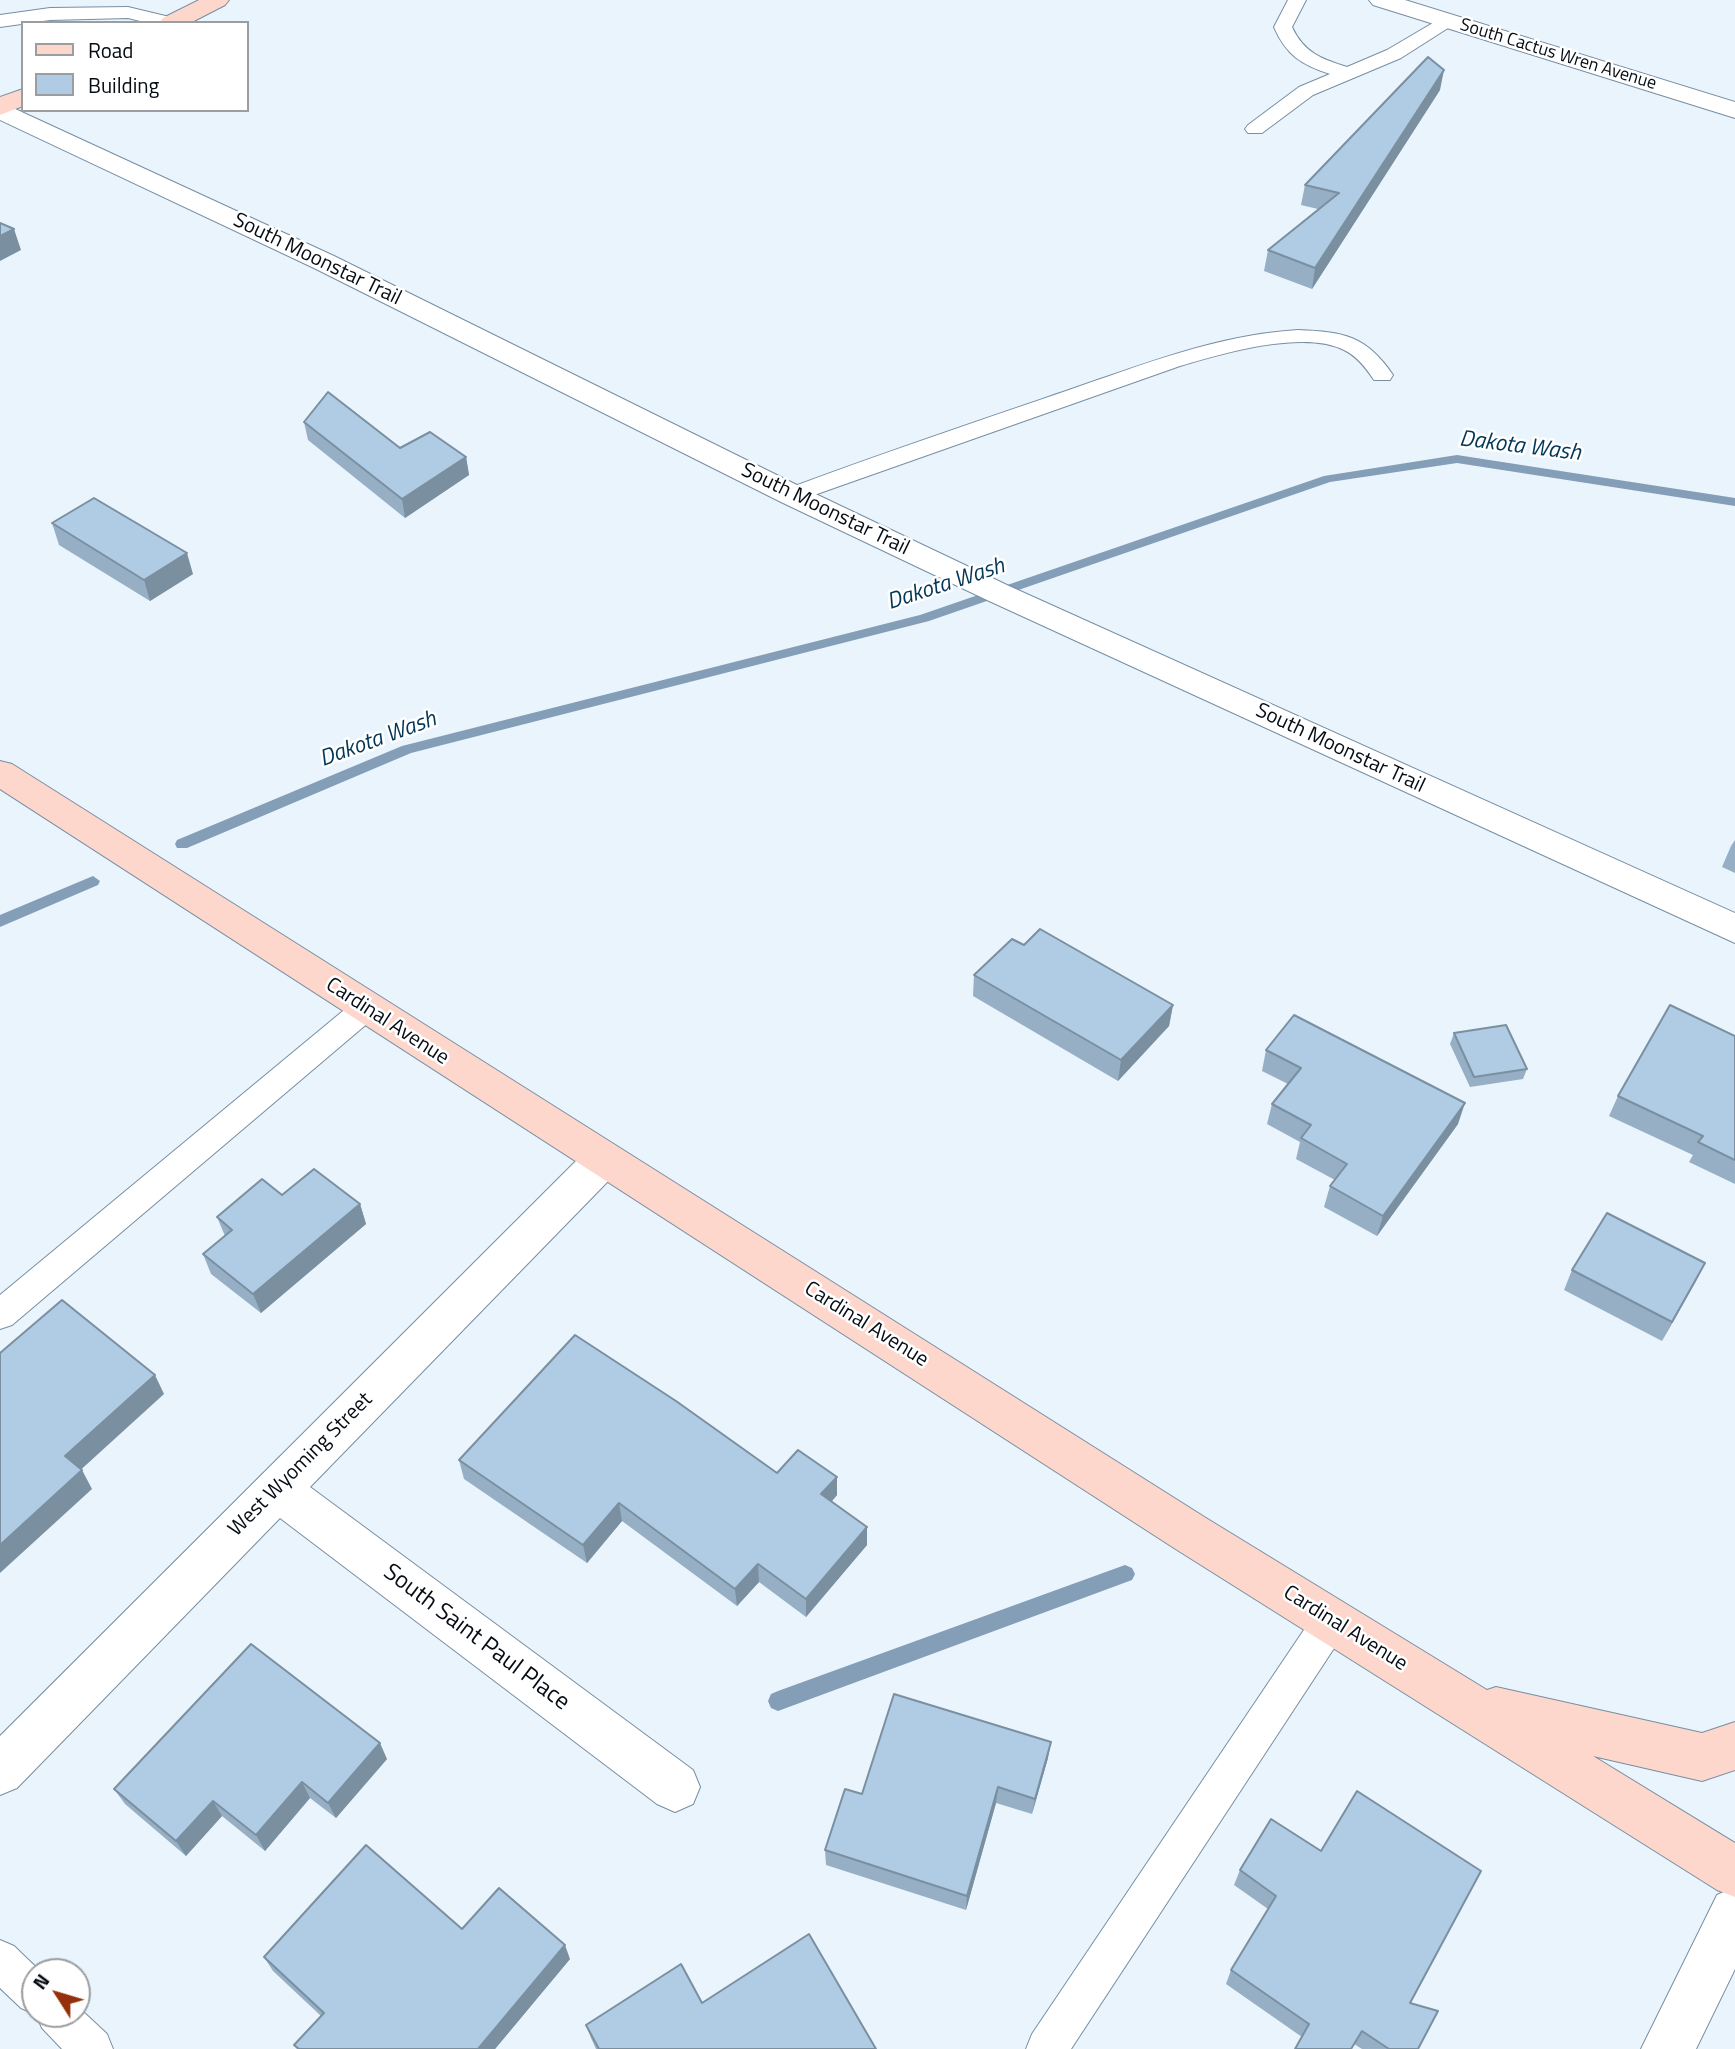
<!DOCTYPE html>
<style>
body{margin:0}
#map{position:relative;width:1735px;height:2049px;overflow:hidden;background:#eaf4fd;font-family:"Titillium Web",sans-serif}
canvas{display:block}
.legend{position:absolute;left:21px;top:21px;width:228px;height:91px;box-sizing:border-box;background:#fff;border:2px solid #9b9ea1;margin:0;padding:9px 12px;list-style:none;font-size:21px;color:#050c13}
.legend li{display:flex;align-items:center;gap:14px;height:35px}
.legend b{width:35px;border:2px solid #9b9ea1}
.north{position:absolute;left:21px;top:1958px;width:70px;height:70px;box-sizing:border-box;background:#fff;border:2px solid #9b9ea1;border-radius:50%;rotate:307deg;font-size:19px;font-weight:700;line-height:28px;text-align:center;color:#050c13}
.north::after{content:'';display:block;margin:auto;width:24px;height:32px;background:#96300a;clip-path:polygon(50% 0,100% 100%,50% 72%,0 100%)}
</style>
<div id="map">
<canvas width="1735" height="2049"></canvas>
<ul class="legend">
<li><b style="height:9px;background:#fed7cc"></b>Road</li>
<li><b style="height:19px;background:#afcce4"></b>Building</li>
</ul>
<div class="north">N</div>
</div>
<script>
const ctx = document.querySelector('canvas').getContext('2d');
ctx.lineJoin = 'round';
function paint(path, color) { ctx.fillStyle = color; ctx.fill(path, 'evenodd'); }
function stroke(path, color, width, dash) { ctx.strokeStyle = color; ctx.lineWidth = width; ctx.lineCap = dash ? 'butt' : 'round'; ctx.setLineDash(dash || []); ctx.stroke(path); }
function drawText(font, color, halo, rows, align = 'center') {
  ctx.font = font + ' "Titillium Web",sans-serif'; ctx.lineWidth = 5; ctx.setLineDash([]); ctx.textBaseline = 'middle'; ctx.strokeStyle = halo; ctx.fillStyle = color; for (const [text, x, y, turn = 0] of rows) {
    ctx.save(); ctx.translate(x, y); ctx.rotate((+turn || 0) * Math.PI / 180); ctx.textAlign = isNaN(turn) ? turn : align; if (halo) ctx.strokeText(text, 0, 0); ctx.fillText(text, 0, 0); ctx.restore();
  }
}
const stream = new Path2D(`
 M1457,455L1735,498V506L1457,463L1330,482L929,621L411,753L187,848H177L175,844L177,840L402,746L920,615L1324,476Z
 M93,876L100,881L98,885L0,927V915Z
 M1125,1565L1132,1568L1135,1574L1132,1580L778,1711L771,1708L768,1701L771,1694L778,1691Z`);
const lane = new Path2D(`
 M1288,0H1306L1292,27C1304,53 1322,59 1347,67L1387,50L1443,17H1457L1459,21L1401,58L1313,95L1262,133H1248L1245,129L1248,125L1299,87L1330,74C1302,65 1286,55 1274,27Z
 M128,7L178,19L180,23H148L128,18L50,20L0,27V15L50,8Z
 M1298,330C1343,332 1366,335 1393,375L1390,380H1374C1366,368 1357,356 1344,350C1304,329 1220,354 1180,366L800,500L792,502L784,500L780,495L784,490C877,455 972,423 1066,391C1142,365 1216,335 1298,330Z
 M365,998L375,1001L380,1009L375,1017L12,1325L0,1329V1295L355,1001Z
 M1331,1604L1344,1609L1349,1621L1344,1633L1071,2049H1026L1032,2034L1318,1609Z
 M0,1940L14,1946L41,1972H35V2014H77V2006L107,2034L113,2049H62L42,2028L36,2014H35L21,2008L0,1988Z`);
const street = new Path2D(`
 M1369,0H1405L1735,102V118L1373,5Z
 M0,102L334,256L803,488L1009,586L1735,913V943L987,600L781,502L314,268L0,120Z
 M603,1144L617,1148L623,1160L617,1172L310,1487L693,1770L700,1787L693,1804L675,1812L657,1804L280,1518L17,1788L0,1795V1736L589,1148Z
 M1735,1887V1969L1696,2049H1641L1717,1895Z`);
const secondary = new Path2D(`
 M199,0H229L225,5L190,23H159L163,18Z
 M23,89V106L0,115V97Z
 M0,761L12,764L1206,1518L1487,1690L1496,1687L1702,1733L1735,1722V1770L1702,1781L1593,1756L1735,1843V1897L1717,1890L1174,1548L0,789Z`);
const wall = new Path2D(`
 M1440,90L1312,289L1264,271L1268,250L1318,209L1301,205L1305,185Z
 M304,422L400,448L466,457L469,475L405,518L308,440Z
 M52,523L193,574L150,601L59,545Z
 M1735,840V873L1722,867L1731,846Z
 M1024,945L1173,1005L1169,1026L1118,1081L973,996L974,975Z
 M1454,1033L1527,1069L1523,1079L1470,1087L1450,1044Z
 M1735,1036V1184L1689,1162L1693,1155L1609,1116L1618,1096Z
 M1266,1050L1458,1124L1377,1236L1324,1207L1330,1186L1335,1180L1296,1159L1300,1142L1267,1124L1272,1104L1288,1084L1262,1071Z
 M282,1195L360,1204L366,1224L261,1313L211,1274L203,1254L225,1236L217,1217Z
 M1705,1263L1662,1341L1564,1290L1572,1270Z
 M459,1460L777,1473L837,1495L831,1502L867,1527V1545L806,1617L759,1582L737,1606L622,1521L587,1563L464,1479Z
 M1048,1758L1032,1814L996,1803L966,1910L826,1865L825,1850L862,1794Z
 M387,1759L336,1818L310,1798L265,1851L222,1816L186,1856L125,1804L114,1789Z
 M1271,1819L1410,2003L1418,2049H1362L1354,2044L1302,2037L1226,1984L1231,1970L1268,1909L1234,1885L1240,1870Z
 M462,1929L570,1959L495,2049H297L294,2045L321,2016L273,1971L264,1957Z
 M702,2003L876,2049H596L591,2038L586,2025Z`);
const shadedWall = new Path2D(`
 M1444,70L1440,90L1312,289L1315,268Z
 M14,229L21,250L0,261V236Z
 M466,457L469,475L405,518L402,499Z
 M187,553L193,574L150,601L144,580Z
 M1173,1005L1169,1026L1118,1081L1121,1060Z
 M1465,1103L1458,1124L1377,1236L1383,1216Z
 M360,1204L366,1224L261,1313L253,1294Z
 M1705,1263L1695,1283L1662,1341L1672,1322Z
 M155,1375L164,1394L75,1475L65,1456Z
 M82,1470L92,1489L0,1573V1545Z
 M837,1477V1495L822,1513L821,1494Z
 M619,1503L622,1521L587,1563L583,1545Z
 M867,1527V1545L806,1617V1599Z
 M758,1564L759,1582L737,1606L735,1589Z
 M1051,1742L1048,1758L1032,1814L1035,1799Z
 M380,1743L387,1759L336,1818L328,1803Z
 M302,1782L310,1798L265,1851L256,1835Z
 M998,1787L996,1803L966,1910L967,1896Z
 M213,1801L222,1816L186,1856L176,1841Z
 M565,1945L570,1959L495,2049H478Z`);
const building = new Path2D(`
 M1428,57L1444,70L1315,268L1268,250L1339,193L1305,185Z
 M0,223L14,229L0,236Z
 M328,392L400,448L430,432L466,457L402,499L304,422Z
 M94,498L187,553L144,580L52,523Z
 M1040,929L1173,1005L1121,1060L974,975L1012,939L1024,945Z
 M1670,1005L1735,1036V1160L1698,1142L1703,1136L1618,1096Z
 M1294,1015L1465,1103L1383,1216L1330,1186L1347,1164L1301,1138L1311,1125L1272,1104L1301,1068L1266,1050Z
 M1506,1025L1527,1069L1474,1077L1454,1033Z
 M314,1169L360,1204L253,1294L203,1254L232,1230L217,1217L262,1179L282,1195Z
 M1607,1213L1705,1263L1672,1322L1572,1270Z
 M62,1300L155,1375L65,1456L82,1470L0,1545V1353Z
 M575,1335L676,1401L777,1473L798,1450L837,1477L821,1494L867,1527L806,1599L758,1564L735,1589L619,1503L583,1545L459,1460Z
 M251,1644L380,1743L328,1803L302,1782L256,1835L213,1801L176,1841L114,1789Z
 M894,1694L1051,1742L1035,1799L998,1787L967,1896L825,1850L845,1789L862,1794Z
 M1357,1791L1481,1871L1410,2003L1438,2011L1418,2049H1389L1362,2031L1351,2049H1295L1309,2024L1231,1970L1276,1896L1240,1870L1271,1819L1321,1851Z
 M366,1845L462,1929L499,1888L565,1945L478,2049H299L294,2045L324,2013L264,1957Z
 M809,1934L876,2049H599L586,2025L681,1964L702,2003Z`);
const farStreetnames = [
 ["South Cactus Wren Avenue",1558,55,17]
];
const streetNames = [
 ["South Moonstar Trail",317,260,26],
 ["South Moonstar Trail",825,510,26],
 ["South Moonstar Trail",1340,749,25],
 ["Cardinal Avenue",387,1022,33],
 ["Cardinal Avenue",866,1325,32],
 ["West Wyoming Street",301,1465,-45],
 ["Cardinal Avenue",1345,1629,32]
];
const waterNames = [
 ["Dakota Wash",1520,447,7],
 ["Dakota Wash",946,585,-18],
 ["Dakota Wash",378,740,-20]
];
const nearStreetnames = [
 ["South Saint Paul Place",476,1638,37]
];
paint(stream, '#839eb6');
stroke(lane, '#778ea2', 2);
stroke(street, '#778ea2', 2);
stroke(secondary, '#778ea2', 2);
paint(lane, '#fff');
paint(street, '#fff');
paint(secondary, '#fed7cc');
paint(wall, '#96afc4');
paint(shadedWall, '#7a8fa0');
paint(building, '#afcce4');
stroke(building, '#7a8fa0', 2);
drawText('18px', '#050c13', '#fff', farStreetnames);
drawText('21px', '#050c13', '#fff', streetNames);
drawText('italic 23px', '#033757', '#fff', waterNames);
drawText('24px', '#050c13', '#fff', nearStreetnames);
</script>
